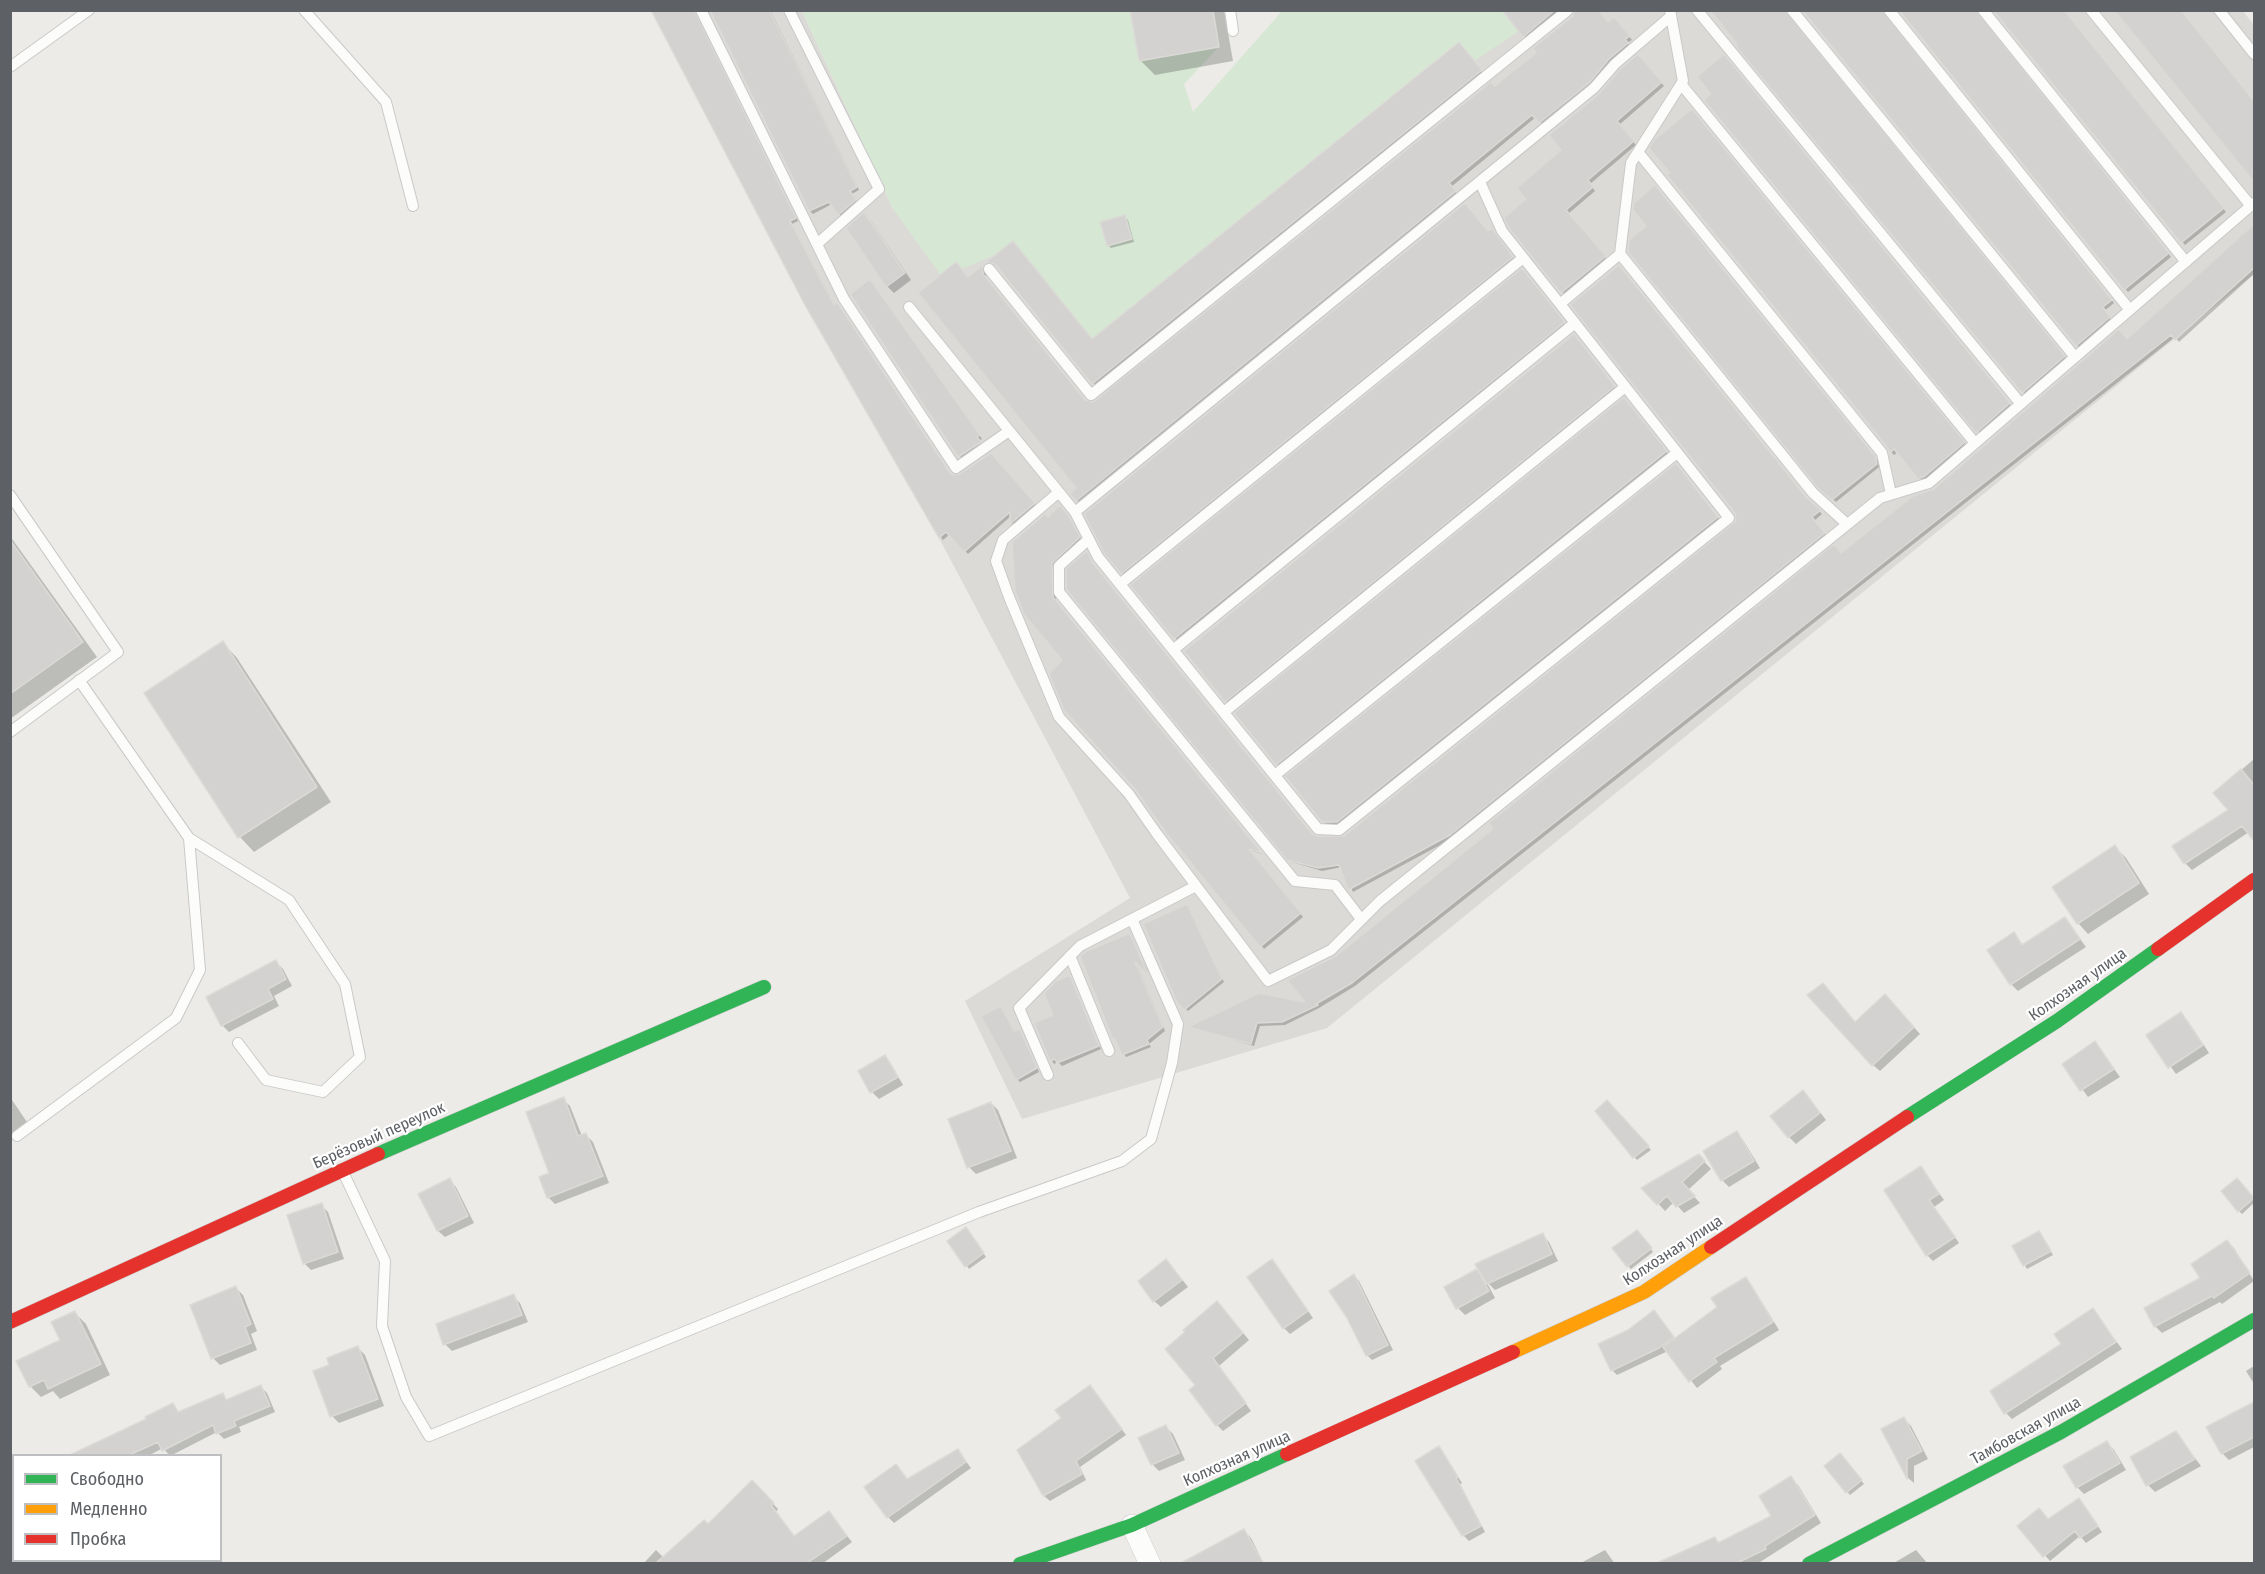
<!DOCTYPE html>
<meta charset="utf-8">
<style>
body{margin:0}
#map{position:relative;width:2265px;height:1574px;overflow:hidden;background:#ecebe7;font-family:"Fira Sans Condensed",sans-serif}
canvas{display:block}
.frame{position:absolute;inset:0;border:12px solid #5d6064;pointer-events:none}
.legend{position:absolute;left:12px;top:1454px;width:210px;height:108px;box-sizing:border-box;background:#fff;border:2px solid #bebfc1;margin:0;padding:8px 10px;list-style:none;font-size:18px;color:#5d6064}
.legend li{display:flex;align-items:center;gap:12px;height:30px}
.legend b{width:30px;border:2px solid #bebfc1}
</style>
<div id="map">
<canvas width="2265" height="1574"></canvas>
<div class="frame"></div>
<ul class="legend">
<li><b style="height:8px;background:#30b455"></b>Свободно</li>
<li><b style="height:8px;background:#ff9f0a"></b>Медленно</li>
<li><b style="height:8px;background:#e5322d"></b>Пробка</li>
</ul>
</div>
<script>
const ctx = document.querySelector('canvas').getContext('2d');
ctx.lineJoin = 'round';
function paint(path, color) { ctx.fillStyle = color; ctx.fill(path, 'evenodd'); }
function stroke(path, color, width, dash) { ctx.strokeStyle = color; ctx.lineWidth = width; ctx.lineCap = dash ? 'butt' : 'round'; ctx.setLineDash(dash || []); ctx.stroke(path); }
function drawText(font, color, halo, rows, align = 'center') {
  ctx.font = font + ' "Fira Sans Condensed",sans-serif'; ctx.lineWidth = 4.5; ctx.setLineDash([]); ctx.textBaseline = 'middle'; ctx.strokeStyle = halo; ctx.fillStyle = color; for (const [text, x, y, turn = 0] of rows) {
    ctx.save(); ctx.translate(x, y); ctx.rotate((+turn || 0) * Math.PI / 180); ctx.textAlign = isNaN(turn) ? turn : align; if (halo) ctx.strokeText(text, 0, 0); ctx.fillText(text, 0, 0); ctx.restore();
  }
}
const industrial = new Path2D(`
 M651,11H802L893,209L995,255L1013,241L1092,339L1459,42L1500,11H2243L2254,25V274L1327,1028L1022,1119L965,1001L1130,898L939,538L805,305Z`);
const green = new Path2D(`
 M802,11H1130L1139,61L1219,47L1184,84L1193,112L1282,11H1502L1519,31L1474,61L1458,42L1092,339L995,255L942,277L893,209Z`);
const shadow = new Path2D(`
 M652,10H697V18L798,221L792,224L835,306L952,476H960L990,455L1037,507L1015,526L1012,523L1011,516L968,554L950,534L943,540L941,537L806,304Z
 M711,10H770L859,190L852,194L858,203L842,217L832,204L813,214L810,211Z
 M1132,10H1224L1233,61L1155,75L1140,60Z
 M1504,10H1562L1527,39Z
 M1712,10H1788L1789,19L2067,360L2026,395Z
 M1804,10H1885L1884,15L1886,19L2114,303L2104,311L2112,321L2080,348L2077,345Z
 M1901,10H1979L1978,15L1980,19L2171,257L2128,292Z
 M1995,10H2063L2226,212L2185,245Z
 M2116,10H2180L2254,103V180Z
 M1617,21L1632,40L1627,43L1630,47L1592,85L1543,125L1536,117L1451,187L1458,195L1080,503L1072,494L1078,488L968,279L983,267L985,269L986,278L1085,401L1093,404L1495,88L1608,24Z
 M1461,46L1483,74L1096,386L999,267L989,262L1013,243L1092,341Z
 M1638,56L1664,86L1619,125L1636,145L1590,184L1595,191L1568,214L1607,260L1565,295L1510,226L1600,95Z
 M1727,59L2012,407L1980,434L1713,94Z
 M1695,114L1967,446L1929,479L1922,481L1898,452L1894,455L1891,452L1672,173Z
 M1658,190L1878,461L1879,467L1836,502L1820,487L1648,226Z
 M864,214L871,221L911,280L894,293L887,286Z
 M1125,217L1128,220L1134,242L1111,248L1108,245Z
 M2254,226V274L2179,342L2175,337L1355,986L1319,1008L1285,1025L1260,1026L1254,1046L1191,1027L1309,1005L1337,957L1841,554L1935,490L2128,340Z
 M1488,233H1495L1515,260L1125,575L1122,573Z
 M1525,273L1566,326L1178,641L1133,585Z
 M873,284L982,439L978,441L982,445L962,459L852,294Z
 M1577,339L1617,389L1229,704L1226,701Z
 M1627,402L1669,455L1280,767L1277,764Z
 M1679,468L1720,520L1340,825L1326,824L1323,821Z
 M1809,501L1822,514L1814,521L1827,536L1453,838L1353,892L1342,867L1322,871L1292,862L1288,859L1068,589L1087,553L1095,566L1312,836L1317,838L1344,837Z
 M1048,519L1071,521L1082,541L1055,566L1056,601L1262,854L1249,850L1303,917L1264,949L1064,661L1026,614Z
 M10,536L97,657L10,719Z
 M223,643L237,658L331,802L254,852L240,837L146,694Z
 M2254,759V832L2252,835L2249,832L2192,870L2185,863L2230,811L2215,793Z
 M2115,847L2126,858L2149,894L2088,934L2078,923Z
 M1187,906L1224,982L1188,1011L1178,1001Z
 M2065,919L2086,947L2018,991L2011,984L1989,951L2013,934L2023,946Z
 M1129,934L1148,972L1135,960L1165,1031L1149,1044L1151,1047L1126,1057L1114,1039Z
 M276,962L283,969L292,986L274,996L279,1006L229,1032L222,1025Z
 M1069,977L1101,1049L1062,1066L1058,1062L1054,1064L1052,1061L1036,1024L1055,1015Z
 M1823,985L1856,1023L1892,1003L1920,1034L1880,1071L1873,1065Z
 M1001,1007L1015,1032L1019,1030L1022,1033L1039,1072L1020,1082L1017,1079Z
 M2181,1014L2188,1021L2209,1053L2176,1074L2148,1035Z
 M2095,1043L2120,1077L2088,1097L2064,1064Z
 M885,1057L891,1064L903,1085L879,1099L872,1092L860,1071Z
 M10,1097L29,1125L10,1137Z
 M563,1099L570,1106L582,1136L586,1135L593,1142L609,1183L555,1204L548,1197Z
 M1810,1099L1826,1120L1796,1144L1789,1137Z
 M1607,1102L1651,1150L1637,1160L1597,1111Z
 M991,1103L998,1110L1017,1158L976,1174L969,1167Z
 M1737,1133L1743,1140L1760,1168L1729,1187L1722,1180Z
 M1699,1156L1711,1169L1688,1190L1700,1203L1684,1213L1674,1202L1665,1211L1644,1188Z
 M1921,1168L1944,1200L1934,1207L1959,1243L1933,1261L1927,1255Z
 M450,1180L456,1187L474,1223L445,1237L438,1231L420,1195Z
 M2236,1180L2254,1200V1203L2242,1214L2239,1211Z
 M321,1205L328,1212L344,1259L311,1270L304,1263Z
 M969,1232L986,1257L969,1269L949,1241Z
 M2039,1233L2053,1255L2027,1269L2014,1247Z
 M1640,1234L1653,1252L1631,1269L1628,1266Z
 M1542,1235L1549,1242L1558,1261L1495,1290L1486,1281L1495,1298L1465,1315L1458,1308L1446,1287L1477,1271L1485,1279Z
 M2227,1241L2234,1248L2254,1281L2222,1304L2220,1302L2162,1333L2155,1326L2203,1279Z
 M1272,1261L1313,1318L1290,1334L1284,1328Z
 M1173,1268L1188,1287L1161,1307L1154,1301Z
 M1354,1276L1359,1281L1393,1350L1372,1360L1367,1355Z
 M1746,1279L1752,1286L1779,1330L1720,1366L1722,1369L1697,1388L1668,1351L1617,1375L1612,1370L1659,1317L1676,1340L1719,1308Z
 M236,1288L243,1295L257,1331L251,1334L257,1350L220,1365L213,1358Z
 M513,1296L520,1303L528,1322L452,1351L445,1344L437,1325Z
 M1223,1309L1249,1340L1219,1366L1251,1411L1223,1431L1217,1425L1197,1385Z
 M2093,1310L2122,1349L2012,1419L2006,1413Z
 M75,1313L86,1324L110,1375L60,1399L53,1391L41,1397L30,1386L62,1340Z
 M358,1348L365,1355L384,1406L339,1423L332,1416L331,1365Z
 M2254,1366V1384L2246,1371Z
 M261,1387L267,1393L275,1412L239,1427L241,1432L224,1439L217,1432L170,1456L163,1448L148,1456H99L94,1445L148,1420L173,1405L180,1413L222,1395L228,1401Z
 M1090,1387L1126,1435L1080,1467L1086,1480L1050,1501L1044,1496L1019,1450L1063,1418Z
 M1904,1419L1911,1426L1928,1459L1914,1466V1483L1908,1478L1883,1429Z
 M2245,1419L2254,1439V1447L2229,1460L2222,1453Z
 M1166,1427L1173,1434L1185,1460L1159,1471L1152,1464Z
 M2176,1433L2201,1466L2155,1492L2148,1485Z
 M2107,1443L2114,1450L2126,1470L2084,1494L2077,1487Z
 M1439,1448L1462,1483L1460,1484L1485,1532L1469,1541L1463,1535Z
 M958,1451L971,1468L894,1523L888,1517L896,1466L908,1480Z
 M1843,1458L1864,1484L1850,1495L1826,1466Z
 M1791,1478L1798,1485L1821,1523L1757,1564H1695L1689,1550L1715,1539L1720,1543L1773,1517Z
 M752,1482L778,1509L776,1512L795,1537L829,1513L852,1542L822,1564H643L656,1550L664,1558L708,1526Z
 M2079,1500L2102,1532L2086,1543L2080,1536L2050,1561L2019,1526L2049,1521Z
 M1244,1531L1251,1538L1264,1564H1211L1205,1552Z
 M1605,1550L1615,1564H1579Z
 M1916,1550L1928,1564H1892Z`);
const building = new Path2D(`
 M651,10H694L796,218L790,221L834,305L837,302L950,473L953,475L960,474L991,453L1035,503L1010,524V512L964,552L946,532L939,538L805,305Z
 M710,10H769L857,187L850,191L856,200L838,215L829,202L809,211Z
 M1130,10H1213L1219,47L1139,61Z
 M1502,10H1555L1523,37Z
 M1575,10H1598L1608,22L1614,17L1630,36L1625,39L1628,43L1609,59L1589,83L1539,123L1532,115L1449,183L1456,191L1076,501L1070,494L1076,488L918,293L956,262L968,277L983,265V274L1085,400L1093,402L1491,82L1495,86L1536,53L1533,48L1573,16Z
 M1710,10H1785L2065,356L2022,393L1735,45L1737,44Z
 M1802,10H1882L2112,300L2103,307L2110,317L2076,346Z
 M1899,10H1976L2169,253L2124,290Z
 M1993,10H2064L2224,208L2181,243Z
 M2114,10H2181L2254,101V182Z
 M1459,42L1482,70L1092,384L995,264L986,262L1013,241L1092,339Z
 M1638,54L1662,82L1617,121L1634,141L1588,180L1593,187L1566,210L1606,256L1561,293L1508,227L1504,218L1526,199L1517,188L1561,150L1549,135L1599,94L1620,69Z
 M1724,54L2010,403L1976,433L1704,100L1711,94L1697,77Z
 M1692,109L1965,442L1925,476L1918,479L1894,449L1890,453L1888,448L1667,175L1670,173L1649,148L1654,140Z
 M1655,185L1875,456L1877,464L1832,500L1818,488L1628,252L1629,240L1646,226L1633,210L1634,203Z
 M1465,203L1488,231L1492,228L1513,257L1121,574L1104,553L1084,514Z
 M864,212L905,273L886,287L846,228Z
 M1125,215L1132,239L1107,246L1100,222Z
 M2254,224V268L2175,340L2171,335L1352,983L1316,1004L1318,1005L1282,1022L1257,1023L1251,1044L1188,1027L1259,993L1305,1002L1287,980L1336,956L1493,829L1489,823L1834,544L1841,553L1913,496L1934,489L2119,329L2127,339Z
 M1619,265L1807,498L1821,510L1812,517L1825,533L1450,835L1348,890L1339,865L1318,868L1287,860L1066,589V569L1087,551L1092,562L1312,834L1318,836H1344L1736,521L1735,513L1570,305Z
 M1522,268L1565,322L1174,639L1130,585Z
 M870,279L980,435L977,437L981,442L958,457L850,294Z
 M1574,334L1615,386L1225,702L1184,651Z
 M1624,397L1667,451L1276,765L1234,713Z
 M1676,463L1718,517L1337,822H1322L1285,776Z
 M1060,505L1069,516L1080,537L1052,563L1053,597L1262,853L1249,849L1301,913L1260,947L1167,834L1135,789L1064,710L1049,674L1062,660L1024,614L1015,591L1012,542L1045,514L1048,517Z
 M10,540L83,642L10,694Z
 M223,641L317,787L238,838L144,693Z
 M2241,769L2254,785V841L2242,826L2184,864L2172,846L2228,810L2213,793Z
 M2115,845L2139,883L2077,924L2052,887Z
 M1187,904L1222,979L1184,1010L1177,1002L1143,924Z
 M2065,917L2080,939L2010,985L1987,950L2014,932L2022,945Z
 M1130,933L1148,975L1135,962L1163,1027L1147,1040L1149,1044L1122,1055L1115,1039L1113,1040L1080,956L1087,951Z
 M276,960L286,979L268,989L273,999L221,1026L206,997Z
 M1070,975L1099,1046L1057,1063L1055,1059L1050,1061L1034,1023L1053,1015L1044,993L1056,981Z
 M1823,983L1855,1022L1885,994L1914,1027L1872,1066L1807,995Z
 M1001,1006L1014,1031L1020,1029L1037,1068L1016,1080L981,1016Z
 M2181,1012L2203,1045L2168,1068L2146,1035Z
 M2095,1041L2114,1069L2080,1091L2062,1064Z
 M885,1055L898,1077L870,1093L858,1071Z
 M1803,1090L1820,1113L1788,1138L1770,1116Z
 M564,1097L578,1136L586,1133L603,1176L547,1198L539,1177L549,1173L526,1112Z
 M1607,1100L1649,1146L1633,1158L1595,1111Z
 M991,1102L1011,1151L967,1168L948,1119Z
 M1737,1131L1754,1161L1721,1181L1703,1151Z
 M1699,1154L1705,1161L1682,1182L1695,1196L1676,1207L1667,1196L1657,1205L1641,1188Z
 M1921,1166L1939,1194L1929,1200L1955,1237L1926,1256L1884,1190Z
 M450,1178L468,1216L437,1231L418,1194Z
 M2237,1178L2254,1198L2238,1212L2221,1191Z
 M322,1203L338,1252L303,1264L287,1215Z
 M966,1227L984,1253L965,1267L947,1241Z
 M1637,1230L1652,1248L1627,1267L1612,1248Z
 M2039,1231L2051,1251L2023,1266L2012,1246Z
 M1543,1233L1552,1254L1487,1284L1475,1264Z
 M2227,1240L2250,1273L2214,1298L2212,1296L2154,1327L2144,1308L2200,1278L2191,1264Z
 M1166,1259L1182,1280L1153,1302L1138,1281Z
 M1272,1259L1308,1311L1283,1329L1247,1277Z
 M1477,1269L1489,1291L1456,1309L1444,1287Z
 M1354,1274L1388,1345L1366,1356L1347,1318L1329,1291Z
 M1746,1277L1773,1322L1714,1358L1717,1362L1689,1382L1663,1347L1717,1307L1711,1298Z
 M236,1286L251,1324L245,1327L251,1343L211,1359L190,1305Z
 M514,1294L522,1315L443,1345L436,1324Z
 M1217,1301L1243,1333L1213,1358L1246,1403L1216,1426L1189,1390L1195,1385L1165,1349L1185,1332L1183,1330Z
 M2093,1308L2116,1342L2004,1414L1990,1391L2061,1344L2054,1334Z
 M1654,1310L1674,1337L1659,1348L1611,1371L1598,1344L1628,1330Z
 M75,1311L101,1364L48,1389L44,1380L29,1387L16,1361L60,1340L51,1322Z
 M358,1346L378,1399L330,1417L313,1371L329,1365L327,1358Z
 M261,1385L270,1406L234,1421L236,1426L216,1434L213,1425L162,1451L158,1442L129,1455H70L146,1419L145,1417L173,1403L178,1412L223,1393L226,1400Z
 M1090,1385L1122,1429L1076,1461L1082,1474L1043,1496L1017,1450L1061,1418L1055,1410Z
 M2254,1402V1437L2221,1454L2206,1427Z
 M1904,1417L1922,1451L1907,1459V1479L1881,1429Z
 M1166,1425L1179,1453L1151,1465L1138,1438Z
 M2176,1431L2195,1459L2146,1486L2130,1457Z
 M2107,1441L2120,1463L2076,1488L2063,1466Z
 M1439,1446L1458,1477L1456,1478L1481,1526L1462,1536L1415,1461Z
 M958,1449L966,1462L887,1518L864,1487L896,1464L907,1479Z
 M1840,1453L1862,1480L1846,1493L1824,1466Z
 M1791,1476L1815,1515L1765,1546L1766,1549L1737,1563H1657L1715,1537L1718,1543L1771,1516L1759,1496Z
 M752,1480L774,1503L771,1505L794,1536L829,1511L847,1536L807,1563H656L704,1520L708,1524Z
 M2079,1498L2098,1526L2080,1538L2075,1531L2043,1557L2017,1526L2039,1508L2048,1519Z
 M1244,1529L1263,1563H1181Z`);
const lane = new Path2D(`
 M304,10L386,102L413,206
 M701,10L844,299L956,468L1009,431
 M789,10L879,189L817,244
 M1230,10L1233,31
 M1697,10L2021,404
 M1792,10L2075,357
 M1889,10L2130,310
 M1983,10L2186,262
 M2091,10L2251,206
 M2219,10L2254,54
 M10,67L89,10
 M1681,84L1975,443
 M1638,152L1882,453L1891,494
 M1480,182L1502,231L1560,304
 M1620,254L1813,493L1847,524
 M989,269L1091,395L1568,10
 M909,307L1075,512L1098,557L1318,829L1339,830L1729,518L1560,304L1620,254L1631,163L1683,81L1670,10
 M1059,492L1003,540L996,561L1009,597L1059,717L1129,794L1157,834L1268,981L1331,950L1380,901L1880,498L1929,483L2254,203
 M10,495L118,652L10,732
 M1075,512L1594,88L1615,64L1671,16
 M1089,539L1059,566V592L1295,881L1335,885L1361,919
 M1120,584L1523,258
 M1173,650L1575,323
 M79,680L189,838L289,900L345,984L360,1057L323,1092L266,1080L238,1043
 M1224,712L1625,387
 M1275,775L1677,453
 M1070,956L1109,1051
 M1048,1075L1019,1008L1080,946L1196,886
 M17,1136L176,1018L200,970L189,838
 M343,1172L385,1261L382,1326L406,1397L429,1436L979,1212L1122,1161L1151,1139L1172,1063L1178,1024L1132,919`);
const street = new Path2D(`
 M1132,1525L1150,1564`);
const fast = new Path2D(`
 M1907,1117L2057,1021L2158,949
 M378,1154L764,987
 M1020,1564L1132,1525L1287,1454
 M1809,1564L2061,1432L2254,1320`);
const slow = new Path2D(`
 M1513,1352L1644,1292L1711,1247`);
const jam = new Path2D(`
 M2158,949L2254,880
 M1711,1247L1907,1117
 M10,1322L378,1154
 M1287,1454L1513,1352`);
const streetNames = [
 ["Колхозная улица",2078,985,-35],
 ["Берёзовый переулок",379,1136,-24],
 ["Колхозная улица",1673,1251,-33],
 ["Тамбовская улица",2026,1431,-29],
 ["Колхозная улица",1237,1459,-24]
];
paint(industrial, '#dcdad7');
paint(green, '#d6e7d4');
paint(shadow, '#0003');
paint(building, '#d3d2d0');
stroke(building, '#dbdad6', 1.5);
stroke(lane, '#c9c9c9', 12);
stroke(street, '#c9c9c9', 22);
stroke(fast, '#c9c9c9', 15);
stroke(slow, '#c9c9c9', 15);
stroke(jam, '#c9c9c9', 15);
stroke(lane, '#fcfcfb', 10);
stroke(street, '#fcfcfb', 21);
stroke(fast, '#30b455', 14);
stroke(slow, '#ff9f0a', 14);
stroke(jam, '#e5322d', 14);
drawText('16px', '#5d6064', '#fff', streetNames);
</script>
